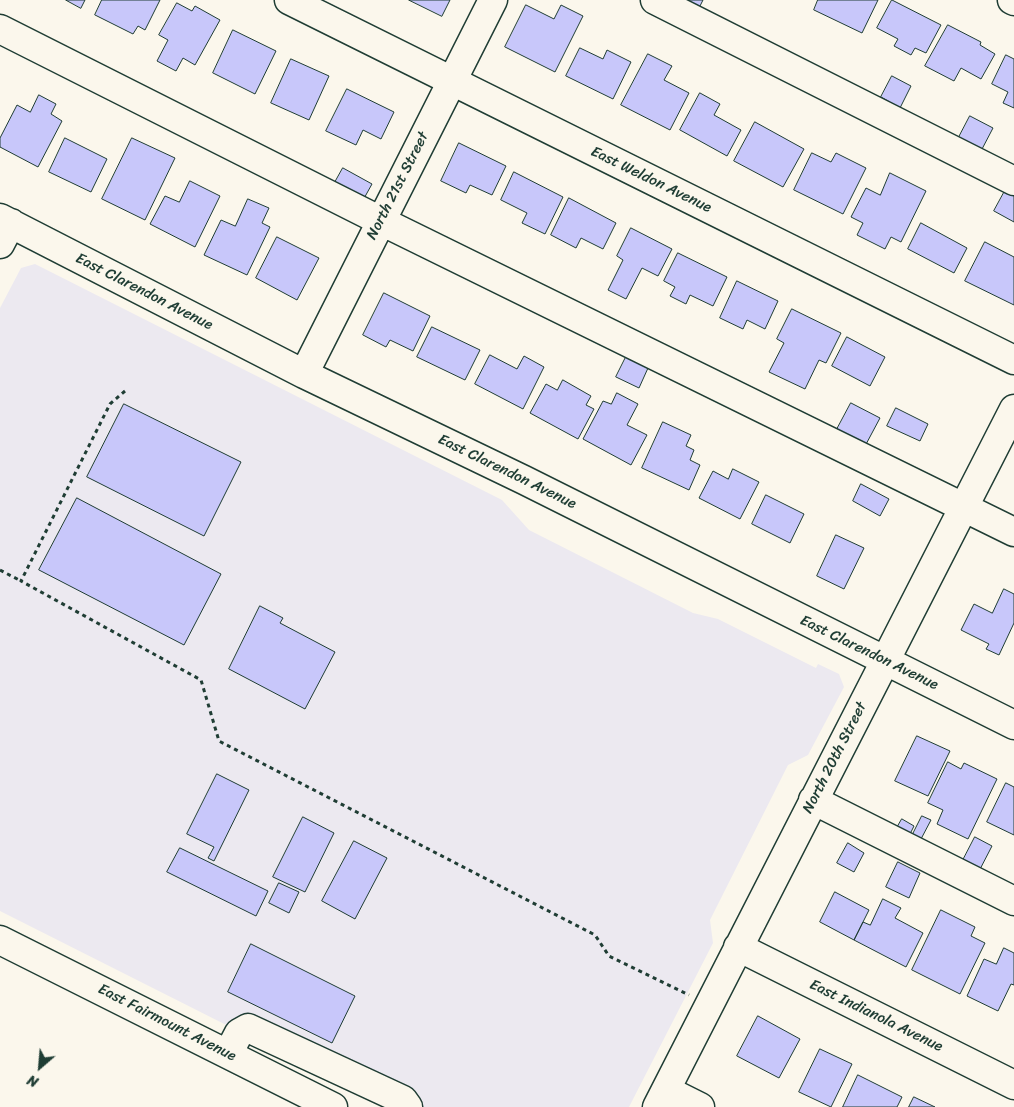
<!DOCTYPE html>
<style>
body{margin:0}
#map{position:relative;width:1014px;height:1107px;overflow:hidden;background:#fbf7ec;font-family:Sriracha,sans-serif}
canvas{display:block}
.north{position:absolute;left:15px;top:1042px;width:50px;height:50px;-webkit-text-stroke:4px #fbf7ec;paint-order:stroke;rotate:207deg;font-size:14px;font-weight:700;line-height:20px;text-align:center;color:#1f3d34}
.north::after{content:'';display:block;margin:auto;width:18px;height:22px;background:#1f3d34;clip-path:polygon(50% 0,100% 100%,50% 72%,0 100%)}
</style>
<div id="map">
<canvas width="1014" height="1107"></canvas>
<div class="north">N</div>
</div>
<script>
const ctx = document.querySelector('canvas').getContext('2d');
ctx.lineJoin = 'round';
function paint(path, color) { ctx.fillStyle = color; ctx.fill(path, 'evenodd'); }
function stroke(path, color, width, dash) { ctx.strokeStyle = color; ctx.lineWidth = width; ctx.lineCap = dash ? 'butt' : 'round'; ctx.setLineDash(dash || []); ctx.stroke(path); }
function drawText(font, color, halo, rows, align = 'center') {
  ctx.font = font + ' Sriracha,sans-serif'; ctx.lineWidth = 4; ctx.setLineDash([]); ctx.textBaseline = 'middle'; ctx.strokeStyle = halo; ctx.fillStyle = color; for (const [text, x, y, turn = 0] of rows) {
    ctx.save(); ctx.translate(x, y); ctx.rotate((+turn || 0) * Math.PI / 180); ctx.textAlign = isNaN(turn) ? turn : align; if (halo) ctx.strokeText(text, 0, 0); ctx.fillText(text, 0, 0); ctx.restore();
  }
}
const built = new Path2D(`
 M35,264L502,500L529,530L693,613L718,619L816,668L818,664L839,674L844,687L808,755L788,765L710,920L713,943L629,1107H389L0,911V308L21,268Z`);
const building = new Path2D(`
 M66,0H85L81,8Z
 M102,0H160L145,30L138,26L133,34L95,15Z
 M409,0H450L442,16Z
 M674,0H703L697,12Z
 M818,0H878L862,33L814,10Z
 M892,0L941,25L926,53L915,48L911,55L894,46L898,39L877,28Z
 M177,3L192,11L195,6L220,20L195,65L183,58L176,71L157,61L168,40L159,35Z
 M526,5L554,19L561,5L583,16L555,72L505,47Z
 M948,25L981,42L980,45L995,54L981,79L961,68L954,81L925,66Z
 M233,30L276,51L255,94L213,73Z
 M580,48L603,59L607,50L631,62L613,99L566,76Z
 M648,54L672,66L664,80L689,93L670,130L621,105Z
 M1006,55L1014,59V108L1003,103L1008,92L992,84Z
 M291,59L329,76L309,120L271,103Z
 M892,76L911,86L900,108L881,97Z
 M347,89L394,112L381,139L363,130L356,145L326,131Z
 M700,93L720,104L714,115L741,130L727,156L680,130Z
 M39,95L56,104L51,114L62,121L38,167L0,147V138L17,105L30,112Z
 M970,116L993,128L981,151L958,139Z
 M755,122L804,149L783,187L734,161Z
 M65,138L107,159L91,192L49,172Z
 M132,138L175,158L145,220L102,199Z
 M459,143L506,166L492,195L470,185L466,193L441,181Z
 M812,153L831,162L836,153L866,168L843,214L794,190Z
 M343,168L372,184L362,202L333,186Z
 M514,172L563,197L545,234L522,223L527,213L501,200Z
 M890,173L926,191L901,242L891,237L885,249L857,235L863,223L851,217L866,188L880,195Z
 M190,181L220,196L195,247L150,224L165,196L179,202Z
 M1006,189L1014,194V222L994,211Z
 M569,198L616,223L603,249L581,238L576,248L551,235Z
 M248,199L269,208L262,223L270,227L247,275L204,255L221,220L235,226Z
 M921,223L967,248L954,273L908,249Z
 M631,228L672,249L658,276L642,268L626,299L608,290L623,260L617,256Z
 M277,237L319,258L297,300L256,278Z
 M985,242L1014,257V305L965,281Z
 M678,253L727,277L713,306L690,295L686,304L670,296L675,287L664,281Z
 M737,281L778,301L765,329L747,320L743,329L720,318Z
 M384,293L430,316L413,351L390,340L386,347L363,335Z
 M792,309L841,333L826,363L819,360L805,389L769,372L784,343L777,339Z
 M432,327L480,350L465,380L417,357Z
 M847,337L885,357L870,386L832,366Z
 M490,355L517,369L524,356L544,367L523,409L475,384Z
 M626,357L648,368L639,388L616,377Z
 M563,380L591,396L586,405L594,409L578,439L530,413L546,384L557,390Z
 M617,393L638,404L627,425L647,435L631,465L583,439L603,401L611,404Z
 M851,403L880,418L864,448L835,433Z
 M124,404L241,462L204,536L87,477Z
 M896,408L928,424L920,441L887,426Z
 M663,422L691,435L686,446L694,450L690,460L700,465L689,490L642,468Z
 M733,469L759,482L740,519L699,498L713,471L728,479Z
 M861,484L889,499L880,516L853,501Z
 M766,495L804,514L790,543L752,524Z
 M77,498L221,574L184,645L39,570Z
 M836,535L864,548L844,589L817,576Z
 M1004,589L1014,594V623L999,655L986,649L989,644L961,630L974,604L992,613Z
 M260,606L283,618L280,623L335,652L305,709L229,669Z
 M917,736L950,751L928,796L895,781Z
 M948,762L961,769L964,763L997,779L968,839L937,824L943,810L928,803Z
 M217,774L249,790L214,861L208,858L214,847L187,834Z
 M1006,783L1014,787V835L987,822Z
 M922,816L931,820L921,839L913,834Z
 M303,817L334,833L305,892L273,877Z
 M902,819L914,826L907,840L894,833Z
 M975,837L992,846L977,875L960,866Z
 M354,841L387,858L355,919L322,901Z
 M848,843L864,853L854,872L837,863Z
 M180,848L268,891L256,916L167,872Z
 M898,862L920,873L909,898L886,887Z
 M279,883L299,892L289,913L269,903Z
 M835,892L869,910L854,940L820,922Z
 M883,899L901,908L895,918L923,933L906,967L854,940L863,922L870,925Z
 M941,910L975,927L971,936L985,943L960,994L912,970Z
 M251,944L355,996L332,1043L228,992Z
 M1004,948L1014,953V985L1011,984L998,1011L967,996L984,959L996,964Z
 M758,1016L800,1039L779,1078L737,1056Z
 M820,1049L852,1064L831,1107L799,1092Z
 M858,1075L902,1097L897,1107H843Z
 M914,1097L935,1107H909Z`);
const path = new Path2D(`
 M125,391L110,404L21,581L201,680L219,741L595,935L609,956L689,995
 M0,570L21,581`);
const minor = new Path2D(`
 M289,0L1014,360
 M655,0L1014,181
 M1012,0L1014,1
 M0,29L381,221L1014,532
 M0,218L304,374L524,480L1014,725
 M0,244L11,223
 M304,374L493,0
 M813,800L1014,901
 M0,940L333,1107
 M738,947L1014,1085
 M228,1054L239,1033L248,1028L403,1100L408,1107
 M666,1090L700,1107
 M657,1107L1014,409`);
const streetNames = [
 ["East Weldon Avenue",651,180,26],
 ["North 21st Street",398,186,-63],
 ["East Clarendon Avenue",144,292,27],
 ["East Clarendon Avenue",507,472,26],
 ["East Clarendon Avenue",869,653,26],
 ["North 20th Street",835,758,-63],
 ["East Indianola Avenue",876,1016,26],
 ["East Fairmount Avenue",167,1023,27]
];
paint(built, '#ece9f0');
paint(building, '#c8c7fa');
stroke(building, '#1f3d34', 1);
stroke(minor, '#1f3d34', 31);
stroke(path, '#1f3d34', 3, [4, 4]);
stroke(minor, '#fbf7ec', 28);
drawText('15px', '#1f3d34', '#fbf7ec', streetNames);
</script>
